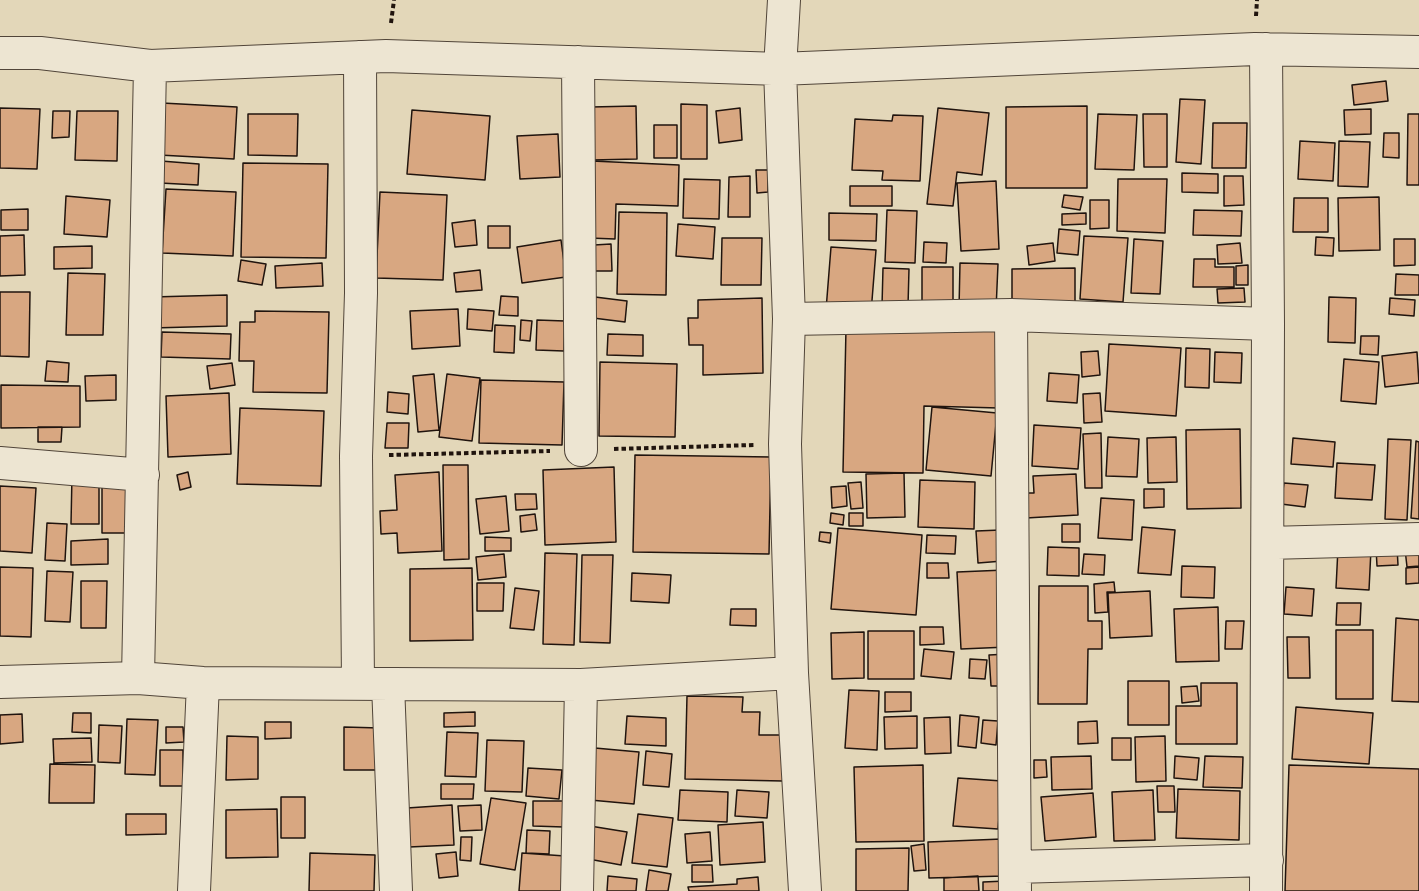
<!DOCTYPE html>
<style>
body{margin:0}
canvas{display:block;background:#e3d7b9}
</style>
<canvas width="1419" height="891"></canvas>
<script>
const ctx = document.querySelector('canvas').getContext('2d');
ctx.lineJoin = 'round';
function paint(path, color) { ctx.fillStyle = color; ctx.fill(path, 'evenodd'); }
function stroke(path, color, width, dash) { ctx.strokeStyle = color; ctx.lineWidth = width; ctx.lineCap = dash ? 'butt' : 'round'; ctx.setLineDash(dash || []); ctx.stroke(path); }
const building = new Path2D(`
 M1386,81L1388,101L1354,105L1352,85Z
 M1180,99L1205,100L1201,164L1176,162Z
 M162,103L237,107L234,159L159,155Z
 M681,104L707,105V159H681Z
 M636,106L637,159L592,160L591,107Z
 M1087,106V188H1006V107Z
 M0,108L40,109L37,169L0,168Z
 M740,108L742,140L719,143L716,111Z
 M938,108L989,113L982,175L957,172L953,206L927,204Z
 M1371,109V134L1345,135L1344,110Z
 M412,110L490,116L485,180L407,174Z
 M53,111H70L69,137L52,138Z
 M77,111H118L117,161L75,160Z
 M248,114H298L297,156L248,155Z
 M1098,114L1137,115L1134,170L1095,169Z
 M1143,114H1167V167H1144Z
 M1408,114H1419V185H1407Z
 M893,115L923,116L920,181L882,180L883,171L852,170L855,119L892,121Z
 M1213,123H1247L1246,168H1212Z
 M654,125H677V158H654Z
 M1384,133H1399V158L1383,157Z
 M558,134L560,177L520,179L517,136Z
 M1300,141L1335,143L1333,181L1298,179Z
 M1339,141L1370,142L1368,187L1338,186Z
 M161,161L199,164L198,185L160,183Z
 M592,161L679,165L678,206L616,204L615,239L589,238Z
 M243,163L328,164L326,258L241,257Z
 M756,170H768V192L757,193Z
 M1182,173L1218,174V193L1182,192Z
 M750,176V217H728L729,177Z
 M1224,176H1243L1244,205L1224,206Z
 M684,179L720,180L719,219L683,218Z
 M1118,179H1167L1165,233L1117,231Z
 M996,181L999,249L961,251L957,183Z
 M850,186H892V206H850Z
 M166,189L236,192L233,256L162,253Z
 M380,192L447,195L443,280L376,278Z
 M1064,195L1083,197L1080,210L1062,207Z
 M66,196L110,200L107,237L64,234Z
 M1379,197L1380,250L1339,251L1338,198Z
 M1294,198H1328V232H1293Z
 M1090,200H1109V228L1090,229Z
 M28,209V230H1V210Z
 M887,210L917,211L915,263L885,262Z
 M1194,210L1242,211L1241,236L1193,235Z
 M619,212L667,213L666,295L617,294Z
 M829,213L877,214L876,241L829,240Z
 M1086,213V224L1062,225V214Z
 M475,220L477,245L455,247L452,223Z
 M678,224L715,227L713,259L676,256Z
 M488,226H510V248H488Z
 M1059,229L1080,231L1078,255L1057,253Z
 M24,235L25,275L0,276V236Z
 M1084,236L1128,238L1123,302L1080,299Z
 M1316,237L1334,238L1333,256L1315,255Z
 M722,238H762L761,285H721Z
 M1134,239L1163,241L1160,294L1131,293Z
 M1394,239H1415V265L1394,266Z
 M561,240L566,277L522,283L517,247Z
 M924,242L947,243L946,263L923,262Z
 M1053,243L1055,261L1029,265L1027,246Z
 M1240,243L1242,263L1218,264L1217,245Z
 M611,244L612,271H594V245Z
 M92,246V268L54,269V247Z
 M831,247L876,250L871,313L826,310Z
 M1194,259H1215V267H1234V287H1193Z
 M241,260L266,264L262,285L238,281Z
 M322,263L323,286L276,288L275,266Z
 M960,263L998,264L996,310L959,309Z
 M1248,265V285H1236V266Z
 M922,267H953V307H922Z
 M883,268L909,269L908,306H882Z
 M1075,268V307L1012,308V269Z
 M480,270L482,290L456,292L454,273Z
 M68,273L105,274L103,335H66Z
 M1396,274L1419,275V295H1395Z
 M1244,288L1245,302L1218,303L1217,289Z
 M0,292H30L29,357L0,356Z
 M227,295V326L152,328V297Z
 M501,296L518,297V316L499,315Z
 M595,297L627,301L625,322L593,318Z
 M1329,297L1356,298L1355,343L1328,342Z
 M762,298L763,373L703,375V345H689L688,318H698V300Z
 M1390,298L1415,300L1414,316L1389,314Z
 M458,309L460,346L412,349L410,311Z
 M468,309L494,311L492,331L467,329Z
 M255,311L329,312L327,393L253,392L254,361H239L240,322H255Z
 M521,320L532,321L530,341L520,340Z
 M537,320L565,321L564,351L536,350Z
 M495,325L515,326L514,353L494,352Z
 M846,328L1001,330L999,408L924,406L923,473L843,472Z
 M162,332L231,334L230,359L161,357Z
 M608,334L643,335V356L607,355Z
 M1361,336H1379L1378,355L1360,354Z
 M1109,344L1181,348L1176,416L1105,411Z
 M1186,348L1210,349L1209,388L1185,387Z
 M1098,351L1100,375L1082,377L1081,352Z
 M1215,352L1242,353L1241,383L1214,382Z
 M1417,352L1419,383L1385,387L1382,356Z
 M1344,359L1379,362L1376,404L1341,401Z
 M47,361L69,363L68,382L45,381Z
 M600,362L677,364L675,437L599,436Z
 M232,363L235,385L210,389L207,366Z
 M1049,373L1079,375L1077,403L1047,401Z
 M434,374L439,430L418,432L413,376Z
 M447,374L480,378L472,441L439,437Z
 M116,375V400L86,401L85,376Z
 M481,380L564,382L562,445L479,443Z
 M1,385L80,386V427L1,428Z
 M388,392L409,394L408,414L387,412Z
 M229,393L231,454L168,457L166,396Z
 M1100,393L1102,422L1084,423L1083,394Z
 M932,407L997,413L991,476L926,470Z
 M240,408L324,411L321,486L237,484Z
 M387,423H409L408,448H385Z
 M1034,425L1081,428L1078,469L1032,466Z
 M38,427H62L61,442H38Z
 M1240,429L1241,508L1187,509L1186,430Z
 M1101,433L1102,488H1085L1083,434Z
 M1108,437L1139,439L1137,477L1106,476Z
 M1176,437L1177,482L1148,483L1147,438Z
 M1293,438L1335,442L1333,467L1291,464Z
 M1388,439L1411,440L1407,520L1385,519Z
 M1416,441L1419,442V519L1411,518Z
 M635,455L771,457L769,554L633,552Z
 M1337,463L1375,465L1372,500L1335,498Z
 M443,465H468L469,559L444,560Z
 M614,467L616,542L545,545L543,470Z
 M188,472L191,487L180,490L177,475Z
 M439,472L442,551L398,553L397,533L381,534L380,511L397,510L395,475Z
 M904,473L905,517L867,518L866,474Z
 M1076,474L1078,515L1026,518L1025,493H1034L1033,476Z
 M72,475H99V524H71Z
 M920,480L975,482L974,529L918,527Z
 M861,482L863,508L851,509L848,483Z
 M102,483H128L127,533H102Z
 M1284,483L1308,485L1305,507L1281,504Z
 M0,486L36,488L32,553L0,551Z
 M846,486L847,506L832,508L831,487Z
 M1144,489H1164V507L1144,508Z
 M515,494H536L537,509L516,510Z
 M506,496L509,531L480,534L476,499Z
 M1101,498L1134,500L1132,540L1098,538Z
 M831,513L844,515L843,525L830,523Z
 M849,513H863V526H849Z
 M535,514L537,530L521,532L520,516Z
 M47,523L67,524L65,561L45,560Z
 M1062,524H1080V542H1062Z
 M1142,527L1175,530L1171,575L1138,573Z
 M838,528L922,535L916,615L831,609Z
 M1001,530L1003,561L978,563L976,531Z
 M820,532L831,533L830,543L819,541Z
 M927,535L956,536L955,554L926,553Z
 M485,537L511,538V551H485Z
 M108,539V564L71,565V541Z
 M1048,547L1079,548V576L1047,575Z
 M1397,547L1398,565L1377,566L1376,548Z
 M1338,548L1371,549L1369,590L1336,588Z
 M1419,548V566L1407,567L1405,549Z
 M545,553L577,554L574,645L543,644Z
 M504,554L506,577L478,580L476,557Z
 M1084,554L1105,555L1104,575L1082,574Z
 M582,555H613L610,643L580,642Z
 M927,563H948L949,578H927Z
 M1182,566L1215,567L1214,598L1181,597Z
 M0,567L33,568L31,637L0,636Z
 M1419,567V583L1406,584V568Z
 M472,568L473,640L410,641V569Z
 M1005,570L1008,647L961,649L957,572Z
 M47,571L73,572L70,622L45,621Z
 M632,573L671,575L669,603L631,601Z
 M81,581H107L106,628H81Z
 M1114,582L1115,592H1107L1108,612L1095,613L1094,584Z
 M477,583H504L503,611H477Z
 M1039,586H1088V621H1102V649H1088L1087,704H1038Z
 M1286,587L1314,589L1312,616L1284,614Z
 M515,588L539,591L534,630L510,628Z
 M1150,591L1152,636L1110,638L1108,593Z
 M1337,603H1361L1360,625H1336Z
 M1218,607L1219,661L1176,662L1174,609Z
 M731,609H756V626L730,625Z
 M1396,618L1419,620V702L1392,701Z
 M1226,621H1244L1242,649H1225Z
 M920,627H943L944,644L920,645Z
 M1336,630H1373V699H1336Z
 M868,631H914V679H868Z
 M864,632V678L832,679L831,633Z
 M1287,637H1309L1310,678H1288Z
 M924,649L954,652L951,679L921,676Z
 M1008,654L1009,686H991L989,655Z
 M970,659L987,660L985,679L969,678Z
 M1128,681H1169V725H1128Z
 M1201,683H1237V744H1176V706H1201Z
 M1197,686L1199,701L1182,703L1181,687Z
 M849,690L879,691L877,750L845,748Z
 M885,692H911V711L885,712Z
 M687,696L743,697L742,712H760L759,735H784L783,781L685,779Z
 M1296,707L1373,713L1369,764L1292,759Z
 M475,712V726L444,727V713Z
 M73,713H91V733L72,732Z
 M22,714L23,742L0,744V715Z
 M960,715L979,717L976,748L958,746Z
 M627,716L666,718V746L625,744Z
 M917,716V748L885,749L884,717Z
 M950,717L951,753L925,754L924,718Z
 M127,719L158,720L155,775L125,774Z
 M983,720L998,721L996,745L981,743Z
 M1097,721L1098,743L1078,744V722Z
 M265,722H291V738L265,739Z
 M99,725L122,726L120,763L98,762Z
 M166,727H183L184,742L166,743Z
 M344,727L380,728V770H344Z
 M447,732L478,733L476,777L445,776Z
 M227,736L258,737V779L226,780Z
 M1165,736L1166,781L1136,782L1135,737Z
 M91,738L92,762L54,763L53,739Z
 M1112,738H1131V760H1112Z
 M487,740L524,741L522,792L485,791Z
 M595,748L639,752L634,804L590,800Z
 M160,750H183V786H160Z
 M646,751L672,754L669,787L643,785Z
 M1091,756L1092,789L1052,790L1051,757Z
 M1175,756L1199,758L1197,780L1174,778Z
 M1205,756L1243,757L1242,788L1203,787Z
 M1034,760H1046L1047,777L1034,778Z
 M50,764L95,765L94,803H49Z
 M923,765L924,841L856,842L854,767Z
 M1289,765L1419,769V891H1285Z
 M528,768L562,770L559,799L526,796Z
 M958,778L1002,781L998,829L953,826Z
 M441,784H474L473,799H441Z
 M1157,786H1174L1175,812H1158Z
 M1178,789L1240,791L1239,840L1176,838Z
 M680,790L728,792L727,822L678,820Z
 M737,790L769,792L767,818L735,816Z
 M1153,790L1155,840L1114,841L1112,792Z
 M1093,793L1096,837L1045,841L1041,797Z
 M281,797H305V838H281Z
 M491,798L526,803L515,870L480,864Z
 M533,801H564V827L533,826Z
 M452,805L454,845L409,847L407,808Z
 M481,805L482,830L460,831L458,806Z
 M277,809L278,857L226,858V810Z
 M126,814H166V834L126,835Z
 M638,814L673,818L667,867L632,863Z
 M763,822L765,862L720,865L718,825Z
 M590,826L627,832L621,865L583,858Z
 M527,830L550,831L549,854L526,853Z
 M710,832L712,861L687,863L685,834Z
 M461,837H472L471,861L460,860Z
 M1002,839L1004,876L929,878L928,842Z
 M924,844L926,870L914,871L911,846Z
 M909,848L908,891H856V849Z
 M456,852L458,876L439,878L436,854Z
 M310,853L375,855L374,891H309Z
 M522,853L565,856L563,891H519Z
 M692,865H712L713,882H692Z
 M649,870L671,874L668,891H646Z
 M608,876L637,879L636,891H607Z
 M978,876L979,891H944V878Z
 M758,877L759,891H689L688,887L737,884V879Z
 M1006,881L1007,891H983V882Z`);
const path = new Path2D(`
 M1256,16L1257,0
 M391,23L394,0
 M614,449L754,445
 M389,455L550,451`);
const minor = new Path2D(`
 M784,0L780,69L789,319L785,444L792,673L805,891
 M1266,49L1268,324
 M0,53H40L150,66L386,56L780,69L1255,49L1419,52
 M578,62L581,450
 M1011,315L1015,891
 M789,319L1011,315L1268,324L1266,891
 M0,463L143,475
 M1268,543L1419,539
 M138,678L150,66
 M0,682L138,678L203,683L581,685L792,673
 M358,683L356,456L361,293L360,57
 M388,684L396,891
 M1015,867L1267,860
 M194,891L203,683
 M577,891L581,685`);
paint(building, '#d8a781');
stroke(building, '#20140e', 1.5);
stroke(minor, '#514539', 34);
stroke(path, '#20140e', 4, [4.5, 3]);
stroke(minor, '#ede5d2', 32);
</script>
